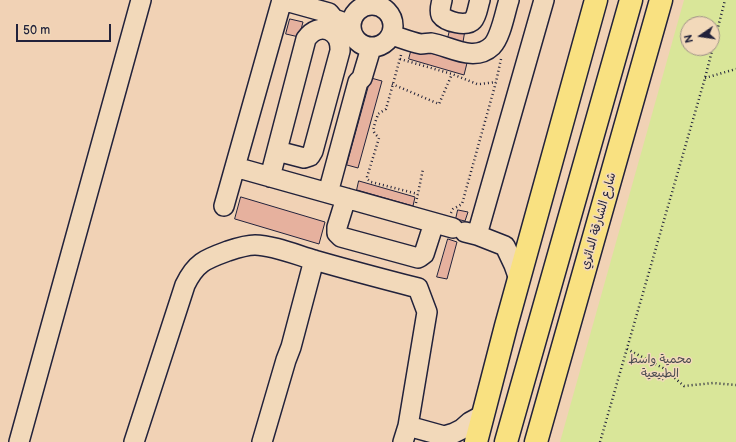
<!DOCTYPE html>
<meta charset="utf-8">
<style>
body{margin:0}
#map{position:relative;width:736px;height:442px;overflow:hidden;background:#f1d2b5;font-family:"Balsamiq Sans",sans-serif}
canvas{display:block}
.north{position:absolute;left:680px;top:16px;width:40px;height:40px;box-sizing:border-box;background:#f2d9ba;border:1px solid #9f9087;border-radius:50%;rotate:257deg;font-size:11px;font-weight:700;line-height:16px;text-align:center;color:#22223b}
.north::after{content:'';display:block;margin:auto;width:14px;height:18px;background:#22223b;clip-path:polygon(50% 0,100% 100%,50% 72%,0 100%)}
.scale{position:absolute;left:16px;top:24px;width:95px;height:18px;box-sizing:border-box;border:2px solid #22223b;border-top:0;padding-left:5px;font-size:12px;line-height:14px;white-space:nowrap;color:#22223b;-webkit-text-stroke:3px #f2d9ba;paint-order:stroke}
</style>
<div id="map">
<canvas width="736" height="442"></canvas>
<div class="north">N</div>
<div class="scale">50 m</div>
</div>
<script>
const ctx = document.querySelector('canvas').getContext('2d');
ctx.lineJoin = 'round';
function paint(path, color) { ctx.fillStyle = color; ctx.fill(path, 'evenodd'); }
function stroke(path, color, width, dash) { ctx.strokeStyle = color; ctx.lineWidth = width; ctx.lineCap = dash ? 'butt' : 'round'; ctx.setLineDash(dash || []); ctx.stroke(path); }
function drawText(font, color, halo, rows, align = 'center') {
  ctx.font = font + ' "Balsamiq Sans","Playpen Sans Arabic",sans-serif'; ctx.lineWidth = 3; ctx.setLineDash([]); ctx.textBaseline = 'middle'; ctx.strokeStyle = halo; ctx.fillStyle = color; for (const [text, x, y, turn = 0] of rows) {
    ctx.save(); ctx.translate(x, y); ctx.rotate((+turn || 0) * Math.PI / 180); ctx.textAlign = isNaN(turn) ? turn : align; if (halo) ctx.strokeText(text, 0, 0); ctx.fillText(text, 0, 0); ctx.restore();
  }
}
const green = new Path2D(`
 M684,0H736V442H560ZM688,24H712V48H688Z`);
const building = new Path2D(`
 M290,19L303,22L299,37L286,34Z
 M451,26L465,30L463,42L448,38Z
 M412,48L467,63L464,75L409,59Z
 M371,78L382,81L358,168L347,165Z
 M359,181L415,197L413,206L357,190Z
 M241,197L325,222L319,244L235,219Z
 M458,210L468,212L465,221L456,219Z
 M448,239L457,242L447,279L437,277Z`);
const path = new Path2D(`
 M401,55L386,109L378,114C377,118 372,129 374,132C375,135 378,136 379,138L367,177V179L371,182L418,194
 M400,59L452,74L477,84H480L496,82
 M705,78L736,69
 M392,84L439,104L452,74
 M416,203L423,169
 M451,213L453,209L462,204L496,82L501,59
 M627,349L663,368L684,386L713,383L736,385
 M600,442L705,78L725,0`);
const minor = new Path2D(`
 M442,0C441,5 439,10 441,15C446,22 467,27 473,20C477,16 478,6 480,0
 M351 26a21 21 0 1 1 42 0a21 21 0 1 1-42 0Z
 M392,35C401,38 411,42 421,44C425,44 428,43 431,43C450,46 474,63 492,46C501,37 505,12 509,0
 M235,167L453,228
 M270,177L306,39C319,21 341,29 340,51L313,151L310,156L304,158L277,151
 M328,193L358,82L362,78L371,48
 M346,198L337,227V233L341,237L418,258L420,257L424,254L434,223
 M224,206L282,0L329,13L334,19L351,25
 M465,232L477,235L505,246L514,265L519,279
 M477,235L544,0
 M408,426L444,436L454,433L462,429L470,422L483,415
 M19,442L141,0
 M134,442L185,285C196,262 206,259 228,251C237,248 246,245 255,245C272,245 297,255 314,260C349,270 383,279 418,288L427,312L408,426L403,442
 M262,442L286,360L291,347L314,260`);
const highway = new Path2D(`
 M476,442L506,326L596,0
 M506,442L631,0
 M536,442L661,0`);
const streetNames = [
 ["شارع الشارقة الدائري",599,221,-74]
];
const parkNames = [
 ["محمية واسط",660,360],
 ["الطبيعية",660,374]
];
paint(green, '#d9e699');
paint(building, '#e6b19e');
stroke(building, '#22223b', 1);
stroke(minor, '#22223b', 22);
stroke(highway, '#22223b', 25);
stroke(path, '#22223b', 2.5, [1, 3]);
stroke(minor, '#f2d9ba', 19);
stroke(highway, '#f9e181', 22);
drawText('12px', '#22223b', '#f2d9ba', streetNames);
drawText('12px', '#47494e', '#f2d9ba', parkNames);
</script>
